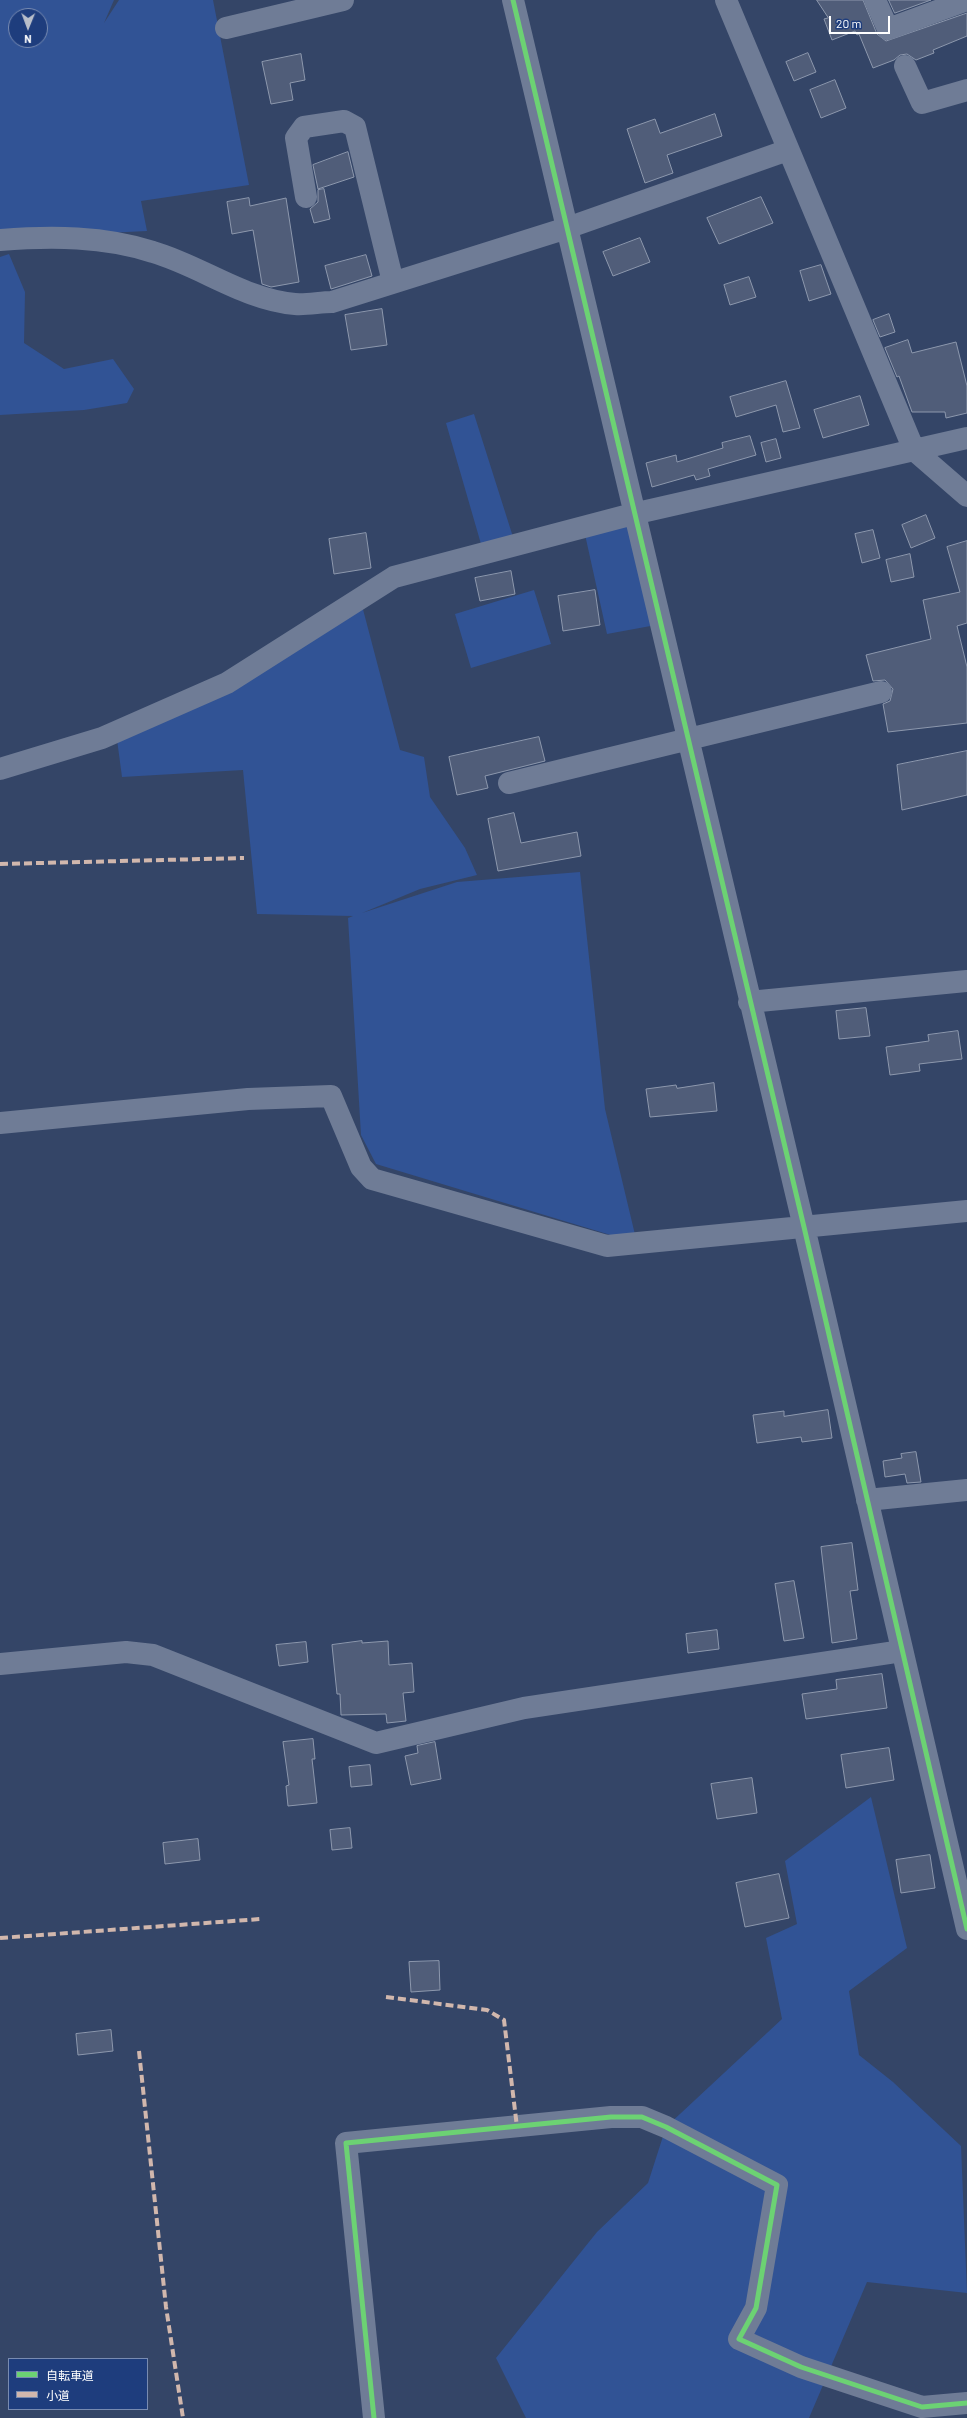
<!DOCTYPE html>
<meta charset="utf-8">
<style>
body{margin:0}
#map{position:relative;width:967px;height:2418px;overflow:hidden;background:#344567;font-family:Barlow,"Noto Sans JP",sans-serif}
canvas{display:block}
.legend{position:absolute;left:8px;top:2358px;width:140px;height:52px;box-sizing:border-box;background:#1e3d7d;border:1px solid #788bb1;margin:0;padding:5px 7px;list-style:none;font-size:12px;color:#fff}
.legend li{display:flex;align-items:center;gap:8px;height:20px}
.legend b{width:20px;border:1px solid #788bb1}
.north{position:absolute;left:8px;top:8px;width:40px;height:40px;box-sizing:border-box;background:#1e3d7d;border:1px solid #788bb1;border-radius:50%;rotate:181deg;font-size:11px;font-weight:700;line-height:16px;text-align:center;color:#fff}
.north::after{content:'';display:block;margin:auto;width:14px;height:18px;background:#b8beca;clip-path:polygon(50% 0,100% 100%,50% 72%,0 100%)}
.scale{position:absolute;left:829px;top:16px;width:61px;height:18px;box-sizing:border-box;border:2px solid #fff;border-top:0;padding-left:5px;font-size:12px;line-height:14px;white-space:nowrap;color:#fff;-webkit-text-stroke:3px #1e3d7d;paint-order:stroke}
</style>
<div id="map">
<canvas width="967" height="2418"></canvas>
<ul class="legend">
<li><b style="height:5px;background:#6cd273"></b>自転車道</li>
<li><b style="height:5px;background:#d1b7ad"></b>小道</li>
</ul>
<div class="north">N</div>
<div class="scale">20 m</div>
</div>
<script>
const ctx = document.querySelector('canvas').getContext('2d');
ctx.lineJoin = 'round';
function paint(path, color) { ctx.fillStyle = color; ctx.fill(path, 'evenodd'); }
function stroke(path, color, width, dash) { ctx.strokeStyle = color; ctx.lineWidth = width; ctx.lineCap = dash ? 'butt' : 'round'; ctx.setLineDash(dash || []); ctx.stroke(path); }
const green = new Path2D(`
 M0,0H114L104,23L119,0H213L249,185L141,201L147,231L44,236L0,246ZM16,16H40V40H16Z
 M9,254L25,292L24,343L64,369L113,359L134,389L127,403L84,410L0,415V257Z
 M474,414L513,537L481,544L446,423Z
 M631,519L656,625L607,634L584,530Z
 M534,590L551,644L471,668L455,614Z
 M360,598L400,750L424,757L430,797L465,848L477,875L420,889L362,913L457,882L580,872L605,1109L637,1243L376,1164L361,1135L348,918L353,916L257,914L243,770L122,777L116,732Z
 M871,1797L907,1948L849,1991L859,2055L893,2082L961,2146L967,2293L867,2282L809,2418H526L496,2358L597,2232L648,2183L666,2127L782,2019L766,1938L797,1924L785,1861Z`);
const building = new Path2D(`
 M817,0H863L877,34L886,41L967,13V36L933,50L934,53L916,60L907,54L900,55L894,60L873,68L859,34L857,35L855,31L832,40L824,19L828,18Z
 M889,0H931L895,13Z
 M808,53L816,72L794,81L786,62Z
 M301,54L305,80L290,83L293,100L271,104L262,62Z
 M835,80L846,108L821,118L810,90Z
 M715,114L722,136L667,155L673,173L645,183L627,129L655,119L660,133Z
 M348,152L354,177L318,189L313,165Z
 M324,189L330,219L314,223L310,209L318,202V190Z
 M761,197L773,223L719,244L707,218Z
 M249,198L250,206L286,198L299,282L271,287L262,284L253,230L232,234L227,202Z
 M640,238L650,262L613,276L603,252Z
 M366,255L372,276L331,289L325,266Z
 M821,265L831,294L809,301L800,271Z
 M749,277L756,297L730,305L724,285Z
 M382,309L387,345L351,350L345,315Z
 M889,314L895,332L880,337L873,320Z
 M908,340L912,353L956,342L967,386V413L946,418L945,412H912L899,376L897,377L885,348Z
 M786,381L800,428L783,432L776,405L736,417L730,397Z
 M860,396L869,425L823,438L814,410Z
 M750,436L756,455L708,469L710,476L696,480L694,475L652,487L646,463L676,455L677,462L723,448L722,443Z
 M776,439L781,458L766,462L761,443Z
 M926,515L935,538L911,548L902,525Z
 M873,530L880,558L862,563L855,534Z
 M366,533L371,568L334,574L329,539Z
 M967,541V623L957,626L967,667V723L888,732L883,704L890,701L893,689L885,680L873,681L866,655L931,639L923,600L960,592L947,547Z
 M910,554L914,577L891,582L886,560Z
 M511,571L515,594L480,601L475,578Z
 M595,590L600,625L563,631L558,596Z
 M539,737L545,761L485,776L488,788L457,795L449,757Z
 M967,751V795L902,810L897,765Z
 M514,813L521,843L577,832L581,856L498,871L488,819Z
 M866,1008L870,1036L839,1039L836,1011Z
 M958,1031L962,1059L919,1064L920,1071L890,1075L886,1047L929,1041L928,1035Z
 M714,1083L717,1111L650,1117L646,1089L676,1085L677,1088Z
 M828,1410L832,1438L802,1442L801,1437L757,1443L753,1415L784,1411V1416Z
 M916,1452L921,1482L907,1483L905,1474L885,1477L883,1461L902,1458L901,1454Z
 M852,1543L858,1590L850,1591L857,1639L832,1643L821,1547Z
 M794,1581L804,1638L784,1641L775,1584Z
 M717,1630L719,1649L688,1653L686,1634Z
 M362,1641V1643L388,1641L389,1665L412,1663L414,1692L403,1693L406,1721L387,1723L386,1714L341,1715L340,1694H337L332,1645Z
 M306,1642L308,1662L279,1666L276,1645Z
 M882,1674L887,1708L806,1719L802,1694L837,1689L836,1680Z
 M313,1739L315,1759H312L317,1803L288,1806L286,1786L289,1785L283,1742Z
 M435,1742L441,1779L411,1785L405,1756L418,1753L417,1746Z
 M889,1748L894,1780L846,1788L841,1755Z
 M370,1765L372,1785L351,1787L349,1767Z
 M752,1778L757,1813L717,1819L711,1784Z
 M350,1828L352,1848L332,1850L330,1830Z
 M198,1839L200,1860L165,1864L163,1843Z
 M930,1855L935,1888L901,1893L896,1860Z
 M779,1874L789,1918L745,1927L736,1883Z
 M439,1961L440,1990L411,1992L409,1962Z
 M111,2030L113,2051L78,2055L76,2034Z`);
const minor = new Path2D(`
 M513,0L804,1227L967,1929
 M726,0L914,450L967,496
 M875,0L888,29L967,0
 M226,28L343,0
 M905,66L922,103L967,90
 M306,197L296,138L304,127L344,121L355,127L393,282
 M0,240C51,236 104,236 153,252C201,266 245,300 295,304C307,305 320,302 332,302L567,228L788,150
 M0,769L102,738L227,683L394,577L633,514L967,438
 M509,783L881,692
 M749,1002L967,981
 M0,1123L248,1099L331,1096L361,1167L372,1179L607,1246L967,1211
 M867,1500L967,1490
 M0,1664L126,1652L153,1655L376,1743L524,1708L902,1651
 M374,2418L346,2143L611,2117H642L666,2127L777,2185L756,2308L739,2339L801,2367L922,2407L967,2403`);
const quiet = new Path2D(`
 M0,864L244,858
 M0,1938L260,1919
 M386,1997L487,2010L504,2020L517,2127
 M139,2051L166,2307L183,2418`);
const cycleway = new Path2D(`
 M513,0L804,1227L967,1929
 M374,2418L346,2143L611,2117H642L666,2127L777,2185L756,2308L739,2339L801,2367L922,2407L967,2403`);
paint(green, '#315395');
paint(building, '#505d79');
stroke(building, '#8d98ad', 1);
stroke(minor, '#6f7c96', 22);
stroke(quiet, '#d1b7ad', 4, [8, 4]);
stroke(cycleway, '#6cd273', 5);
</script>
